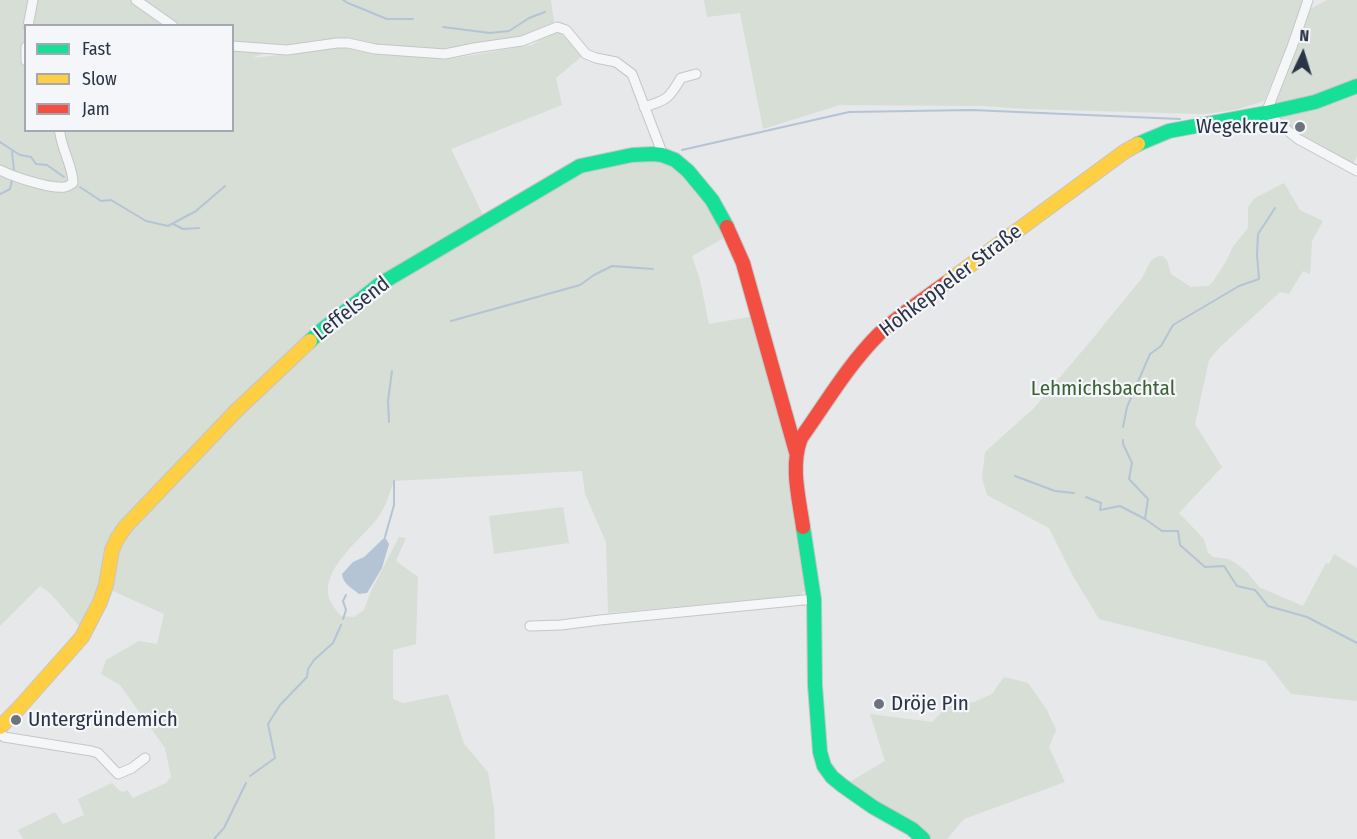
<!DOCTYPE html>
<meta charset="utf-8">
<style>
body{margin:0}
#map{position:relative;width:1357px;height:839px;overflow:hidden;background:#e6e8ea;font-family:"Fira Sans Condensed",sans-serif}
canvas{display:block}
.legend{position:absolute;left:24px;top:24px;width:210px;height:108px;box-sizing:border-box;background:#f4f6f9;border:2px solid #a4a8b1;margin:0;padding:8px 10px;list-style:none;font-size:18px;color:#2b3445}
.legend li{display:flex;align-items:center;gap:12px;height:30px}
.legend b{width:30px;border:2px solid #a4a8b1}
.north{position:absolute;left:1273px;top:24px;width:60px;height:60px;-webkit-text-stroke:4px #f4f6f9;paint-order:stroke;rotate:4deg;font-size:16px;font-weight:700;line-height:24px;text-align:center;color:#2b3445}
.north::after{content:'';display:block;margin:auto;width:21px;height:27px;background:#2b3445;clip-path:polygon(50% 0,100% 100%,50% 72%,0 100%)}
</style>
<div id="map">
<canvas width="1357" height="839"></canvas>
<ul class="legend">
<li><b style="height:8px;background:#16e098"></b>Fast</li>
<li><b style="height:8px;background:#ffcf43"></b>Slow</li>
<li><b style="height:8px;background:#f24e42"></b>Jam</li>
</ul>
<div class="north">N</div>
</div>
<script>
const ctx = document.querySelector('canvas').getContext('2d');
ctx.lineJoin = 'round';
function paint(path, color) { ctx.fillStyle = color; ctx.fill(path, 'evenodd'); }
function stroke(path, color, width, dash) { ctx.strokeStyle = color; ctx.lineWidth = width; ctx.lineCap = dash ? 'butt' : 'round'; ctx.setLineDash(dash || []); ctx.stroke(path); }
function drawText(font, color, halo, rows, align = 'center') {
  ctx.font = font + ' "Fira Sans Condensed",sans-serif'; ctx.lineWidth = 4.5; ctx.setLineDash([]); ctx.textBaseline = 'middle'; ctx.strokeStyle = halo; ctx.fillStyle = color; for (const [text, x, y, turn = 0] of rows) {
    ctx.save(); ctx.translate(x, y); ctx.rotate((+turn || 0) * Math.PI / 180); ctx.textAlign = isNaN(turn) ? turn : align; if (halo) ctx.strokeText(text, 0, 0); ctx.fillText(text, 0, 0); ctx.restore();
  }
}
const green = new Path2D(`
 M0,0H551L554,22L538,32L522,39L444,51L432,49V57L449,59L532,45L550,33H559L565,37L581,57L556,78L562,105L451,149L484,217L376,280L326,333L383,287L549,188L597,165L660,158L671,163L687,177L704,198L729,235L692,256L700,280L709,324L755,316L790,447L808,586L800,596L608,613L606,542L585,494L582,471L394,481C390,492 386,506 379,516C364,537 326,564 328,592C328,601 335,609 341,616L354,617L364,610L372,589L399,537L406,538L396,561L418,577L416,644L393,650V699L403,703L448,694L464,744L488,772L494,809L495,839H23L18,830L55,812L63,824L84,815L78,799L112,783L120,791L124,792L127,790L133,798L166,783L171,777L165,748L120,685L101,674L106,660L139,641L157,644L164,614L102,586L81,628L49,592L40,586L0,626ZM26,26H232V130H26ZM325,39L327,46L288,54L252,58L287,45Z
 M704,0H1303L1288,46L1264,101L1235,110L1203,114L1026,109L983,106L840,105L763,129L740,13L707,17Z
 M1327,0H1357V156L1352,166L1305,140L1279,118L1276,100L1297,49L1310,9Z
 M1284,183L1300,210L1323,221L1312,241L1310,274L1303,271L1289,294L1280,292L1219,348L1209,360L1195,424L1222,467L1179,513L1204,539L1208,553L1213,557L1228,559L1234,562L1247,572L1259,587L1303,606L1326,563L1329,564L1334,554L1357,568V701L1291,694L1265,661L1099,619L1073,576L1049,528L987,495L982,478L985,452L1034,408L1094,337L1142,278C1148,269 1149,256 1162,256L1167,260L1171,274L1191,287L1208,286L1212,283L1227,260L1232,248L1248,228V207L1255,198Z
 M563,507L569,543L494,554L489,516Z
 M1004,677L1028,683L1047,710L1056,730L1049,747L1065,782L964,819L947,839H928L846,784L885,761L870,714L932,722L949,705L974,702L992,694Z`);
const water = new Path2D(`
 M385,537L389,544L382,568L367,593L359,594C352,588 343,584 342,574L353,562L364,557Z`);
const stream = new Path2D(`
 M343,0L348,3L387,19H413
 M443,27L490,33L509,31L529,18L545,12
 M0,142L20,155L31,157L36,164L47,165L64,177
 M682,150L849,112L972,110L1180,119
 M12,152L14,170
 M80,187L101,201L111,200L146,221L168,226L196,211L225,186
 M0,194L10,189L12,180
 M173,224L183,229L199,228
 M451,321L580,285L594,275L612,266L653,269
 M389,422L388,401L392,371
 M1123,427L1127,407L1150,354L1161,346L1173,325L1239,286L1259,279L1257,255L1258,234L1275,208
 M1123,440V444L1132,463L1129,479L1148,499L1145,519L1162,531H1178L1180,545L1205,567L1224,566L1237,586L1255,590L1268,606L1307,617L1357,643
 M1015,476L1055,491L1074,493
 M1086,497L1101,503L1100,510L1120,506L1145,519
 M385,537L394,505V481
 M343,619L346,610L343,601L346,595
 M250,776L275,758L268,724L280,705L307,677L308,669L314,660L333,643L341,625
 M214,839L224,828L246,783`);
const street = new Path2D(`
 M136,0L173,26
 M1308,0L1292,47L1266,113L1298,139L1357,171
 M28,26L33,0
 M232,46L287,50L337,43H348L375,49L445,54L474,48L522,41L557,27L566,30L586,54L596,58L616,62L632,74L663,155
 M26,47V61
 M644,107C668,100 669,98 681,78L696,74
 M0,170C14,177 50,189 65,187C69,186 69,185 73,183C73,167 62,150 60,133L59,130
 M530,626L561,625L600,620L814,599
 M0,733L4,737L91,751L98,753L118,774L132,768L145,758`);
const fast = new Path2D(`
 M1138,144L1169,131L1266,113L1315,102L1357,86
 M310,341L323,329L380,284L580,166L632,155L653,154L662,155L675,160L688,171L712,200L727,227
 M803,527L814,599L815,685L820,752L824,766L832,777L843,786L873,807L912,829L923,839`);
const slow = new Path2D(`
 M946,283L1124,152L1138,144
 M0,727L19,708L82,637L100,602L106,585L112,550L117,539L125,527L236,411L310,341`);
const jam = new Path2D(`
 M727,227L743,263L796,452
 M803,527C799,498 790,466 801,438C826,403 848,365 879,334C899,315 923,300 946,283`);
const markers = [
 [1300,127,6,"#6c737f"],
 [879,704,6,"#6c737f"],
 [16,720,6,"#6c737f"]
];
const poiNames = [
 ["Wegekreuz",1288,127,"right"],
 ["Dröje Pin",891,704],
 ["Untergründemich",28,720]
];
const streetNames = [
 ["Hohkeppeler Straße",951,281,-37],
 ["Leffelsend",352,309,-38]
];
const parkNames = [
 ["Lehmichsbachtal",1103,389]
];
paint(green, '#d6ded6');
paint(water, '#b4c4d5');
stroke(stream, '#b4c4d5', 2);
stroke(street, '#c4c6c8', 11);
stroke(fast, '#c4c6c8', 16);
stroke(slow, '#c4c6c8', 16);
stroke(jam, '#c4c6c8', 16);
stroke(street, '#f5f6f7', 9);
stroke(fast, '#16e098', 14);
stroke(slow, '#ffcf43', 14);
stroke(jam, '#f24e42', 14);
for (const [x, y, r, color] of markers) { const dot = new Path2D(); dot.arc(x, y, r, 0, 2 * Math.PI); ctx.fillStyle = color; ctx.fill(dot); stroke(dot, '#f4f6f9', 2); }
drawText('21px', '#2b3445', '#f4f6f9', poiNames, 'left');
drawText('21px', '#2b3445', '#f4f6f9', streetNames);
drawText('21px', '#3f6138', '#f4f6f9', parkNames);
</script>
